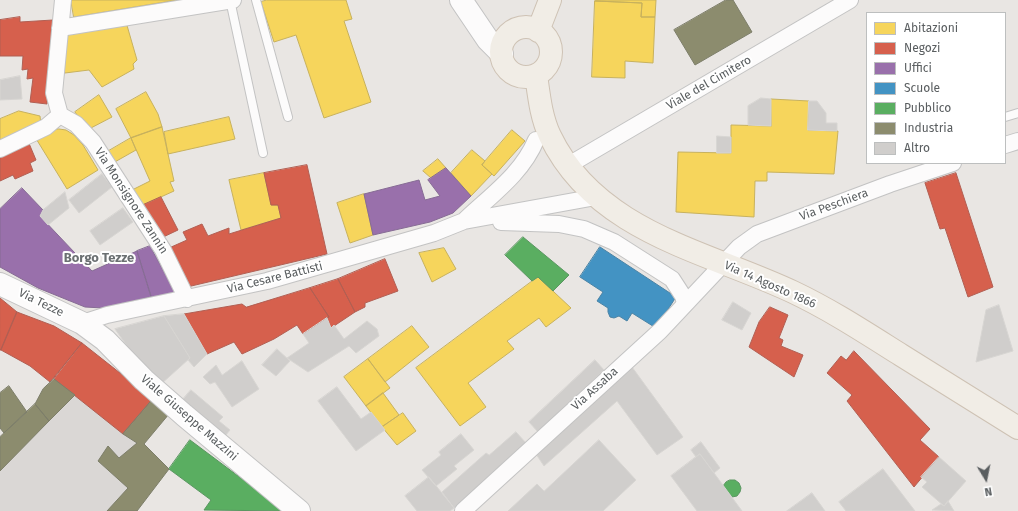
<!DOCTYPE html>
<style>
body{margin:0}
#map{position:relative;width:1018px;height:511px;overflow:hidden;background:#e9e6e3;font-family:"Fira Sans",sans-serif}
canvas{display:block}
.legend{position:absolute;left:866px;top:12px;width:140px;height:152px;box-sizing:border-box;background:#fff;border:1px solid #bdbfbf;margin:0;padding:5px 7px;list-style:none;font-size:12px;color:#5a5e60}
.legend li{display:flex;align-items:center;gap:8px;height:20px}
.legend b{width:20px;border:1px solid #bdbfbf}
.north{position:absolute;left:966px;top:459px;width:40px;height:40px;-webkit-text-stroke:3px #fff;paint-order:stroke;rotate:170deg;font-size:11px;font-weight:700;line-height:16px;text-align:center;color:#5a5e60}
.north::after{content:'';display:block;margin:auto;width:14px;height:18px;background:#5a5e60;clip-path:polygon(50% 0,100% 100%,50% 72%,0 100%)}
</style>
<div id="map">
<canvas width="1018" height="511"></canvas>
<ul class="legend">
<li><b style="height:11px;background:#f6d55c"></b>Abitazioni</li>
<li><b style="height:11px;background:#d6604d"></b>Negozi</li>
<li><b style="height:11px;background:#9970ab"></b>Uffici</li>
<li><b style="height:11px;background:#4393c3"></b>Scuole</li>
<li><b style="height:11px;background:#5aae61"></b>Pubblico</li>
<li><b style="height:11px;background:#8c8c6e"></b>Industria</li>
<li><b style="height:11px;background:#d0cecc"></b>Altro</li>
</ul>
<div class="north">N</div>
</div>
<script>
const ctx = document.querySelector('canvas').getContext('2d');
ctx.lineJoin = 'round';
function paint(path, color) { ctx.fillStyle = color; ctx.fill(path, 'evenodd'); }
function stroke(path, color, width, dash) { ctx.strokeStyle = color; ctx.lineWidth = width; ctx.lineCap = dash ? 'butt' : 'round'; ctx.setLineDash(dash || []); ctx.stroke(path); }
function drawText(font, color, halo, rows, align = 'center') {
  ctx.font = font + ' "Fira Sans",sans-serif'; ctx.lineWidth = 4; ctx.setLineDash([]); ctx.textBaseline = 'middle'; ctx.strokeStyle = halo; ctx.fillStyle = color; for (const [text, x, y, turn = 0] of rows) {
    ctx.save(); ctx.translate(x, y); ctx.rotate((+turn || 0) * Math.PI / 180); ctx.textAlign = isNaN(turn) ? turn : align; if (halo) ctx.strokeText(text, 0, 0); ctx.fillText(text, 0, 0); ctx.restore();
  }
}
const industrial = new Path2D(`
 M82,343L153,399L144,444L137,511H0V437L35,404L43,389L54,379Z`);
const homes = new Path2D(`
 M71,0H177L74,17Z
 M267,0H346L352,19L344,21L371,102L324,118L296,35L274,42L261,2Z
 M596,0H656L655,17H641L642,3L595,1Z
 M595,1L642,3L641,17H655L653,63L625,61V78L592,77Z
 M126,22L137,60L133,64L134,69L102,87L89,70L57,74L62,31Z
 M146,92L158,114L162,127L131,138L116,109Z
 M99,95L112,117L87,130L75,112Z
 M771,99L809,101L808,130L838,131L834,174L767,172V181H755L754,217L676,212L678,152L731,153V125L771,126Z
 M19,111L40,116L41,126L0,145V119Z
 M229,117L235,139L168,154L164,132Z
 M162,127L174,181L170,182L174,191L141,206L130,191L150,181L131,138Z
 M59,129L66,130L74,135L83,145L98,170L67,189L35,137L50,130Z
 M512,130L525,141L494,176L482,165Z
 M131,138L136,150L113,163L107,152Z
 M472,150L485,161L482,165L492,174L471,196L451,173Z
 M438,159L446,168L431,178L423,171Z
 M264,173L271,205H278L281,218L241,230L229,180Z
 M364,194L373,235L350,243L337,203Z
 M444,248L456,269L432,282L419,253Z
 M538,277L571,308L546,327L539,318L507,341L514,349L468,383L486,407L460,426L416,368Z
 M412,326L429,347L385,382L368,359Z
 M368,359L390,388L366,406L344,377Z
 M383,393L399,415L382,427L366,406Z
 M403,413L416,431L397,445L382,427Z`);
const shops = new Path2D(`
 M20,17V22L53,20L47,104L30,102L33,78L27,79L28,69L22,70L23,56H0V20Z
 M28,141L36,160L30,163L33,171L15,179L13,175L0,181V154Z
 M307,165L327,254L187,287L169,248L187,240L183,232L202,224L208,236L229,228V234L281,218L278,205H271L264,173Z
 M956,173L993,287L968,297L945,228L940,229L925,183Z
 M161,197L178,230L159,239L141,206Z
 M385,259L398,291L365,303V307L355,312L338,279Z
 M338,279L355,312L331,328L327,318L329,317L310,288Z
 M310,288L329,317L303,334L297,325L274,339L242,354L234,342L207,354L184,314L242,304L246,307Z
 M0,298L17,312L1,350H0Z
 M770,307L788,315L779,338L783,340L781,346L803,355L794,377L749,347L759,322Z
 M17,312L54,326L82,343L50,382L30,366L1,350Z
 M82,343L153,399L123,434L54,379Z
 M854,351L930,429L920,440L939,457L914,487L847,401L852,395L827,373L841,356L846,360Z`);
const offices = new Path2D(`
 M446,168L471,196L453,213L430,222L373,235L364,194L419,180L425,200L440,196L428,180Z
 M22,188L43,210L40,216L92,271L137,251L151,297L103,308L85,307L38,288L0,267V209Z
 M150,246L175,292L152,299L137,251Z`);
const schools = new Path2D(`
 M600,247L676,297L656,328L632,313L627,321L619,316L614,318L610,317L608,312V308L597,301L603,292L580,277Z`);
const public = new Path2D(`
 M523,237L569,275L553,291L538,277L532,281L505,255Z
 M190,440L285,511L204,510L211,500L169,469Z
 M730,480H735L739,483L741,488L740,492L737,496L732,497L723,486L726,482Z`);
const industry = new Path2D(`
 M726,0H733L752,32L695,65L674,30Z
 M54,379L75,395L49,421L35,404L43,389Z
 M9,386L27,412L4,433L0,428V393Z
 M153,399L169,414L144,444L169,469L137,511H107L128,488L98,461L108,446L119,458L137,443L123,434Z
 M35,404L49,421L0,471V437Z`);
const building = new Path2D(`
 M20,76L22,99L0,100V80Z
 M761,98L771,99V126L748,125V106Z
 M809,101H817L826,113V123H837V131L808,130Z
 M717,136L731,137V153H717Z
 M102,174L112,187L79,213L69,200Z
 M65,192L69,208L48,225L40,216L43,210Z
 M123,208L133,222L100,245L90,231Z
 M733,302L751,313L742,330L722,320Z
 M999,305L1013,351L976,362L986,310Z
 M184,314L207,354L194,367L188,360L190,358L164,316Z
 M164,316L190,358L160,385L147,374L115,329Z
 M327,318L331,328L334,325L344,339L367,321L377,329L379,336L356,353L349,346L308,372L287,358L309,343L303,334Z
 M277,349L290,361L276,376L262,365Z
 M595,360L604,370L538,432L529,422Z
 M242,361L259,389L232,407L215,382L210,384L203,377L216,365L222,375Z
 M632,367L683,437L657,455L617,401L544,466L536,454Z
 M337,387L361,419L371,412L385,430L356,451L318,401Z
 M191,390L223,417L219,421L230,430L221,441L178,405Z
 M516,432L526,443L454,508L442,492L486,453L489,455Z
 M461,434L474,450L454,466L457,469L436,486L422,470L441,455L439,452Z
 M599,440L636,480L603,511H508L537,484L544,491Z
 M701,442L720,468L714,473L700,454L696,457L691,450Z
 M700,454L742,511H697L671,476Z
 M939,457L966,481L944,506L922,487L927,482L921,477Z
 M883,469L915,511H846L839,502Z
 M429,477L454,508L450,511H417L405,496Z
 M812,493L825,511H787Z
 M948,501L954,511L932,510L941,504L944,506Z`);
const lane = new Path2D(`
 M230,0L263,153
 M256,0L288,117
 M1005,117L1018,113`);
const street = new Path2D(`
 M60,28L233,0
 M60,115L76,124L93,142L163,250L187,299
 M60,115L54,93L63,0
 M1005,145L1018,141
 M0,149L46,127L60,115
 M567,166L850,0
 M464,221C490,196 522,174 536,140
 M501,222L559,224L584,229L614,242L672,279L683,296L685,303
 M82,323L107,315L267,281L434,233L464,221L596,197
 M463,511L660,331L739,247L757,234L890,184L953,163`);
const secondary = new Path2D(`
 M461,0L488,40L502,54
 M0,284L82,323L105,340L144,380L184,415L299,511`);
const primary = new Path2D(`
 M501 52a25 25 0 1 1 50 0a25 25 0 1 1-50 0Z
 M538,31L550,0
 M536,75C539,96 541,117 550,136C596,232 706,251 793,292C831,310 866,333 901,355C940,379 979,404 1018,428`);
const streetNames = [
 ["Viale del Cimitero",709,83,-30],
 ["Via Monsignore Zannin",131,201,57],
 ["Via Peschiera",834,205,-20],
 ["Via Cesare Battisti",275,278,-14],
 ["Via 14 Agosto 1866",770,285,24],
 ["Via Tezze",41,303,26],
 ["Via Assaba",595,389,-42],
 ["Viale Giuseppe Mazzini",189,418,41]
];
const neighbourhoodNames = [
 ["Borgo Tezze",99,258]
];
paint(industrial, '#dad7d5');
paint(homes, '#f6d55c');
stroke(homes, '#c7b15d', 1);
paint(shops, '#d6604d');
stroke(shops, '#b15f53', 1);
paint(offices, '#9970ab');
stroke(offices, '#866b94', 1);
paint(schools, '#4393c3');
stroke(schools, '#4a83a5', 1);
paint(public, '#5aae61');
stroke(public, '#5a9661', 1);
paint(industry, '#8c8c6e');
stroke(industry, '#7d7e6a', 1);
paint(building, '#d0cecc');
stroke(building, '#d7d5d2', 1);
stroke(lane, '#c3c3c3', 10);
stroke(street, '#c3c3c3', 18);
stroke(secondary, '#c3c3c3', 24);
stroke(primary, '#cec2b4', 24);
stroke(lane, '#fcfbfb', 8);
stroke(street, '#fcfbfb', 16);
stroke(secondary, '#fcfbfb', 22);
stroke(primary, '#f1ede6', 22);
drawText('12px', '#5a5e60', '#fff', streetNames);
drawText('bold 13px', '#6b7072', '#fff', neighbourhoodNames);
</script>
